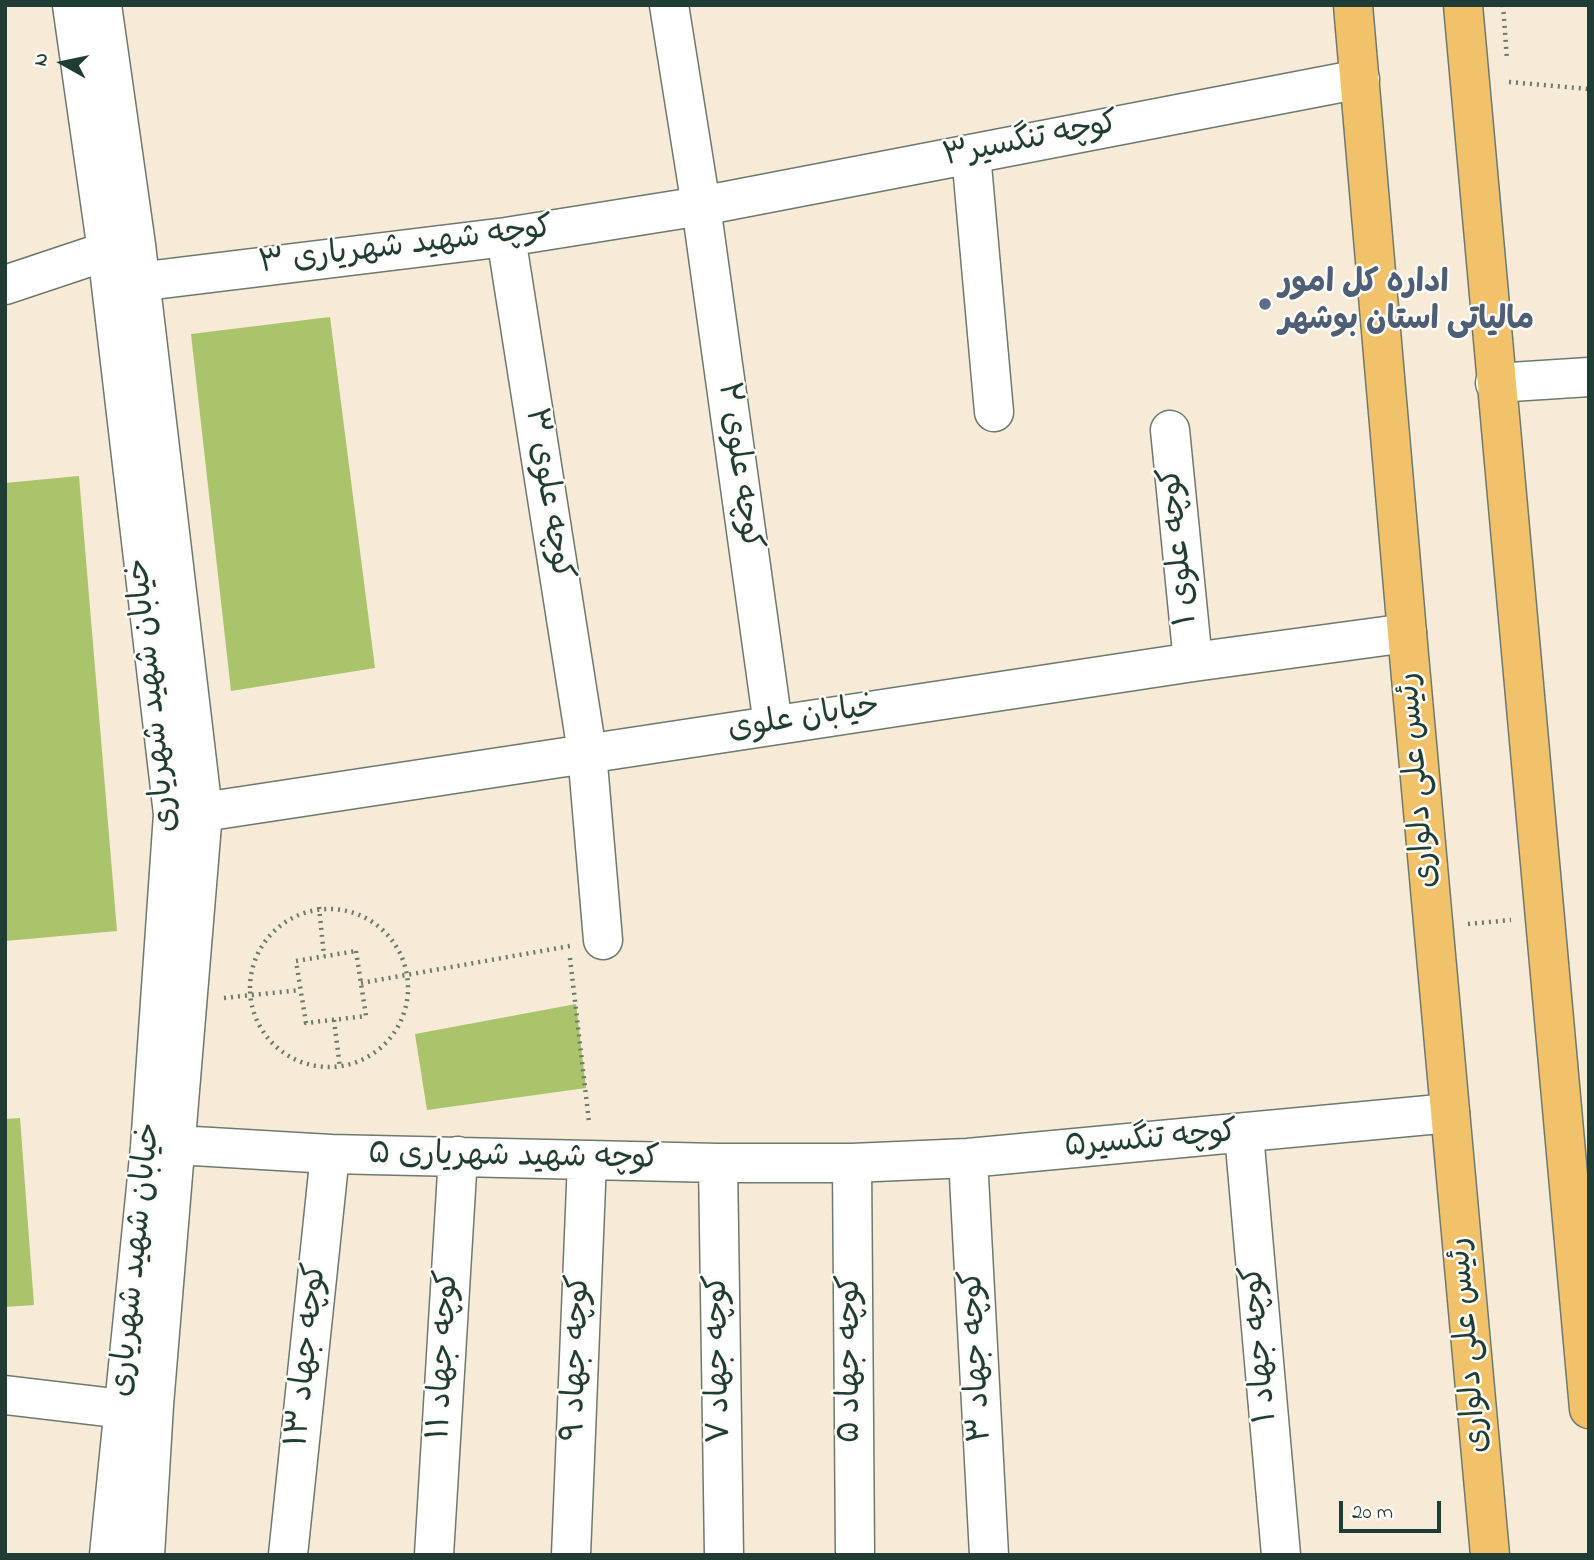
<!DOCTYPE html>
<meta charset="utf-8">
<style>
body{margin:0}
#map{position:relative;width:1594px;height:1560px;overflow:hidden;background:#f7ead6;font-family:"Indie Flower",sans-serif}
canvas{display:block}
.frame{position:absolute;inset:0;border:7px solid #1f3d34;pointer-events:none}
.north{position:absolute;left:28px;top:28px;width:70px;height:70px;-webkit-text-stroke:5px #fdfcf7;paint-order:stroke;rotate:279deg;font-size:19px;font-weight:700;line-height:28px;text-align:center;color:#1f3d34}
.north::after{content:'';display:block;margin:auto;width:24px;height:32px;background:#1f3d34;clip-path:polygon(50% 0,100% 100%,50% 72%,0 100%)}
.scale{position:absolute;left:1339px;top:1501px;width:102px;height:32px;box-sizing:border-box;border:4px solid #1f3d34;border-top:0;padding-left:9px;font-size:21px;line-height:24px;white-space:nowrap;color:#1f3d34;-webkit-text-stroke:5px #fdfcf7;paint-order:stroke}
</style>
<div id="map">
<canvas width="1594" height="1560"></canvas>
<div class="frame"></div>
<div class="north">N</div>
<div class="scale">20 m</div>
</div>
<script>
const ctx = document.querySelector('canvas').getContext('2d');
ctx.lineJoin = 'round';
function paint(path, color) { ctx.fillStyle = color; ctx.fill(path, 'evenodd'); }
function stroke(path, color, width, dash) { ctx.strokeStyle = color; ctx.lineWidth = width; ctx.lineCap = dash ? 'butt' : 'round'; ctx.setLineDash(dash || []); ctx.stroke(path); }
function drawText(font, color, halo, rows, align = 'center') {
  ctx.font = font + ' "Indie Flower","Playpen Sans Arabic",sans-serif'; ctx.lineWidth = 5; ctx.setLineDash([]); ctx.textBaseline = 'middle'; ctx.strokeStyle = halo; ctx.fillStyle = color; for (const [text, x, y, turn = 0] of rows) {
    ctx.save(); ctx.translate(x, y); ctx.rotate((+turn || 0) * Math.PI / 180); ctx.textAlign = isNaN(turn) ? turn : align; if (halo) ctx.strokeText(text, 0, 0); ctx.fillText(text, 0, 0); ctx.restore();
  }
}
const green = new Path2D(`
 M330,317L375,668L231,691L191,334Z
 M79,476L117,931L5,941V483Z
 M576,1004L586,1088L427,1110L415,1034Z
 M20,1118L34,1305L5,1307V1119Z`);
const path = new Path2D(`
 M1503,5L1507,60
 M1509,82L1589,89
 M319,907L324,956
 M250 988a79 79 0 1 1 158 0a79 79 0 1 1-158 0Z
 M1468,924L1511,920
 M356,951L366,1016L306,1023L296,961Z
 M570,958L589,1122
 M361,983L570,946
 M224,998L300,990
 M334,1020L340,1068`);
const minor = new Path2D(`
 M72,5L107,251L173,814L150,1147L109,1555
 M102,5L136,245L203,812L154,1405L145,1555
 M669,5L701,206L773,725
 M971,154L994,412
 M506,237L587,752L603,940
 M5,285L107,251L130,246
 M113,285L506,237L701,206L1360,79
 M1495,383L1589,377
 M1170,430L1193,662
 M203,812L1193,662L1407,633
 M1244,1134L1281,1555
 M177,1145L330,1154L718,1163H852L968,1158L1450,1113
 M968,1158L989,1555
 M718,1163L724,1555
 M852,1163L855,1555
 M5,1395L123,1409
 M288,1555L330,1154
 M434,1555L458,1156
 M571,1555L587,1161`);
const major = new Path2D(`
 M1353,5L1407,633L1490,1555
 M1463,5L1589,1409`);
const markers = [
 [1265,304,7,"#5c6f8a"]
];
const streetNames = [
 ["کوچه تنگسیر۳",1031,142,-11],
 ["کوچه شهید شهریاری ۳",406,248,-7],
 ["کوچه علوی ۲",737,466,82],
 ["کوچه علوی ۳",546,494,81],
 ["کوچه علوی ۱",1181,546,-96],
 ["خیابان شهید شهریاری",155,695,-96],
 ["خیابان علوی",804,720,-9],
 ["رئیس علی دلواری",1420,780,-95],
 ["کوچه تنگسیر۵",1151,1142,-5],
 ["کوچه شهید شهریاری ۵",514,1159,1],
 ["خیابان شهید شهریاری",138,1260,-84],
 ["کوچه جهاد ۱",1262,1344,-95],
 ["رئیس علی دلواری",1471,1345,-95],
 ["کوچه جهاد ۱۳",309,1355,-84],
 ["کوچه جهاد ۱۱",446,1355,-87],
 ["کوچه جهاد ۳",979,1356,-93],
 ["کوچه جهاد ۹",579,1358,-88],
 ["کوچه جهاد ۷",721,1359,-91],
 ["کوچه جهاد ۵",853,1359,-90]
];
const serviceNames = [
 ["اداره کل امور",1279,286],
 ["مالیاتی استان بوشهر",1279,323]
];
paint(green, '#a9c46a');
stroke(minor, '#6b7a6d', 41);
stroke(major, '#6b7a6d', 41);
stroke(path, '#6b7a6d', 4.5, [2, 5]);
stroke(minor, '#fff', 38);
stroke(major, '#f2c26a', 38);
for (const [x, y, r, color] of markers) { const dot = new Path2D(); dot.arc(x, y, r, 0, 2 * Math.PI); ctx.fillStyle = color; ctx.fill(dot); stroke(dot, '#fdfcf7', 2.5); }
drawText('32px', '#1f3d34', '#fdfcf7', streetNames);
drawText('bold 32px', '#4e5e75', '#fdfcf7', serviceNames, 'left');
</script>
